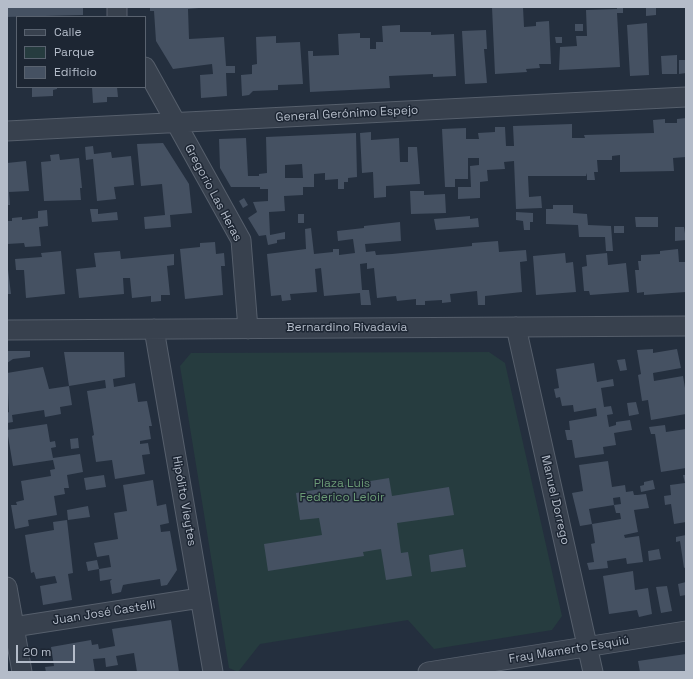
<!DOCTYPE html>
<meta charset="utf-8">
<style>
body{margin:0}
#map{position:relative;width:693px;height:679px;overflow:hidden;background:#242f3e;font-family:"Space Grotesk",sans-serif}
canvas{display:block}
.frame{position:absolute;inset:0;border:8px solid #b4bcc9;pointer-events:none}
.legend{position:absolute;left:16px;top:16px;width:130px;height:72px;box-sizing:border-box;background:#1d2633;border:1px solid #59626f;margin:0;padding:5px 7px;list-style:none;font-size:12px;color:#b4bcc9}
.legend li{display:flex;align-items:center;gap:8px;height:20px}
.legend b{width:20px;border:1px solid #59626f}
.scale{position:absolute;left:16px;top:645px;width:59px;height:18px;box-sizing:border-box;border:2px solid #b4bcc9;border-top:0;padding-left:5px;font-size:12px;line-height:14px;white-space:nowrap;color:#b4bcc9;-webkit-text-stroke:3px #1d2633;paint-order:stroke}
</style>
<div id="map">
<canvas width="693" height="679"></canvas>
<div class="frame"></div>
<ul class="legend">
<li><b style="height:5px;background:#38414e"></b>Calle</li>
<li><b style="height:11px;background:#263c3f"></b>Parque</li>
<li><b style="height:11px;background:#455162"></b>Edificio</li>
</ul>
<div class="scale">20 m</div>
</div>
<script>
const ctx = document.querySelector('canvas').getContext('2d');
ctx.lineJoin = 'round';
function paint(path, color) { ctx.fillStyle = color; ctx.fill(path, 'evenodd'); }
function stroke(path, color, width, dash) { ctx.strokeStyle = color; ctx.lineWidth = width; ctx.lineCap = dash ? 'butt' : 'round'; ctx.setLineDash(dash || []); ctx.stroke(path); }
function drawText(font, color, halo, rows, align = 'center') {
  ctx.font = font + ' "Space Grotesk",sans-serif'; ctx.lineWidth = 3; ctx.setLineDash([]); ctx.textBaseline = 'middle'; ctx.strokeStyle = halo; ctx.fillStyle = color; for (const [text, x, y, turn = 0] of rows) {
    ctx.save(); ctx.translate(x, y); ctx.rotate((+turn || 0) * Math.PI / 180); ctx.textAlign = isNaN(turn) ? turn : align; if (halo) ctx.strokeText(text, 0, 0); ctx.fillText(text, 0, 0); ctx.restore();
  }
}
const green = new Path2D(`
 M489,352L505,363L562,616L552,630L434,649L408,620L260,644L238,672L229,668L180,366L191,353Z`);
const building = new Path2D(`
 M7,7H83V15L7,17Z
 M150,7H210L188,9L189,39L224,37L226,66H235V73H226L227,96L201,98L200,75L213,74L212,64L173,69L156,41L154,11H150Z
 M492,7H523L524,27L536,26V22L549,21L551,64H539L540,68L526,69L527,72L495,74Z
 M617,7H623V13H617L620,67L559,70L560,47L577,46L576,36H587L586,10L617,9Z
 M646,7L656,8V15L646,16Z
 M647,23L649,75L630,76L627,25Z
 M575,24H583V31H575Z
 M400,25V32H431V35L454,34L456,76L433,77V74L389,76L390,88L310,92L308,51H313V56L339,55L338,34L360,33V38H370V49H376V42H383L382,26Z
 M486,30L487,49H484L487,83L465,84L462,31Z
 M276,36V43L300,42L303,84L278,85V90L253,91L249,95L242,96L241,75L252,74V65L257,64L256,37Z
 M555,37H562V43H556Z
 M677,55V74H662L661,56Z
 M679,60H686V73L679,74Z
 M32,87H57V89L53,90V96L32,97Z
 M92,87H117L118,97H107V102L93,103Z
 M686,118V157L673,158L674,171L620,172V155L612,156V160H597L598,172H594L595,180H587V173L586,176H528L529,197L541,196L542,208L516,209L514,161L504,162L505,169L487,170L488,181L480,182V198L458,199V187H471L470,166L479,165V158H468V179H455V187H445L442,129L466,128V139H479L478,133L495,132V127H505L506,146H514L513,126L572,124V138H585L584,135L654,133L653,120L665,119V123H677V119Z
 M371,132V140L399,138L400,162H408V147H417L420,184L386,186V197L374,198L373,172L362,173L360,133Z
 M356,133L357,177L348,178V182H344V189H338V179L325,180V173L314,174V187H303V195L284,196L285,211L269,212L270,235L285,232V239L277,240V243L268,245L266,235L259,236L248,218L257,212L253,202L268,201V189H260V187H231L220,168L219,139L246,138L248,176H259V174L267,173L266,137ZM302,164L303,178H285V165Z
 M163,143L189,184L192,213L170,215L171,227L145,229L144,217L165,215L162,184L141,186L137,144Z
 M93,146L94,154L111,152L112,158L131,156L134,185L114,187L116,199L97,201L93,159L86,160L85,147Z
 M59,154L60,160L79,158L82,188H80L81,200L44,201L41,162L51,161L50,155Z
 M26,161L29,191L9,192L10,205H7V163Z
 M410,191H424V195L445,194L446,213L411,214Z
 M244,198L248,205L243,208L239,201Z
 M553,205H573V213L587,214L588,225L611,226L613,251H606L605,237H579L578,225L546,224V209H553Z
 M90,209H98V214L117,212L118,220L92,222Z
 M47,210L48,226L39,227L41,246L25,247L24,243L7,244V221H12V218L22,217V220L38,218V211Z
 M516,212L533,213V222H530V230H524L523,221L516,220Z
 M298,214H304V223H298Z
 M470,216V219L478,218L479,227L436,230L434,219Z
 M635,217H658V227H636Z
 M400,222L401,241L365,244L366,252L375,251L376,255L392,254L472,246V243L498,241L499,252L526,250L527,261L520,262L522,292L485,296V305H478L477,291L450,294L451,302L442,303V300L425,301V305H416V299L397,301L396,296L377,298L374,268L367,269V263L360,264L362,290H369L371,305H361L360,293L324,296L321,268L315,269L317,292L290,294L291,300L282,301L281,295L271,296L267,254L306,249L305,229L311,228L314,254L333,252V249H339V255L355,253L353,239L338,241L337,231L364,228V226Z
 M614,226H624V233H614Z
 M675,227H684L686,240L675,241Z
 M215,242L216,254L224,253L225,266H221L223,295L185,299L180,249L200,247V243Z
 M678,249L679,262H686V292L644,295V292L637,293L635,270H639L638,261H641V255L660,254V251Z
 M61,251L65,294L26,298L24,270H16L15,259L42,257L41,253Z
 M120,251L121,259L174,254V265L167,266L170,295H161V301L151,302V296L132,298L130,278H123L124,294L79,298L76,269L96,267L94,253Z
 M565,253L566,263L573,262L576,292L536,295L533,256Z
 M607,253L608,265L626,263L629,292L590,295L589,291H584L582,267L587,266L586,255Z
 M7,261L11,294H7Z
 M653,349V353L677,349L681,368L653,373L654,381L683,376L686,394V414L651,420L648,400L642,401L638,375L641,374L637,350Z
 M7,351H30V357L13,359L7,363Z
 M64,352H124L125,377L113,379L114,387L135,383L138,402L147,401L152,426H149L151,439L140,441V444L148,443L150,454L142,455L145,474L115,479L112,460L96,462L92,436L94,435L87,391L106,388L105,380L69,386Z
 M625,359L627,370L620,371L617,360Z
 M594,363L597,382L613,379L614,386L601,388L604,407L611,406L613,414L607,415L609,427L616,425V422L630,420L632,430L614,433L616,445L603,447L604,454L575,458L572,440H567L565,430H570L569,421L597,416L596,408L574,412L573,405L562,406L560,397L556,398L554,389L559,388L556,369Z
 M43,367L49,389L69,386L72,405L60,407L61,414L45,417L44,410L12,415L13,422L7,423V413L9,412L7,373Z
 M636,402L639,414L629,416L627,403Z
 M47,424L50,442L55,441L56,447L51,448L53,458L80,454L83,472L67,475L69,488H64L65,494L54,496L57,515L28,520L29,526L15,529L11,505H17L16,502L24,500L21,481L51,476L50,470L55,469L53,460L13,466L7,430Z
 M665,425L666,432L686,429V468L661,472L655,434H651L649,427Z
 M78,438L79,448L71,449L70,439Z
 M608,461L612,487L625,485L626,492L633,491L634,495H637L646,494L649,508L634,510L638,532L624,535L625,538L639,536L643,562L627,564L626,558L607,561L608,568L589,570L587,563L594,562L591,544L595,543L592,524L621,519L620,513H616L614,505L621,504L620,497L613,498L614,505L589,509L592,524L580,526L572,493L583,491L579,465Z
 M104,475L106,487L86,490L84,478Z
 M683,475H686V522L674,524L671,504L665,505L664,496L671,495L670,485L685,483Z
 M389,478L392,496L449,487L454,515L397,523L401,553L408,552L412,576L386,580L381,549L363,552L364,556L268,571L264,544L322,535L319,518L300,520L296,493Z
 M153,480L157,506L166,504L169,523L160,525L161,532L170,531L177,570L167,585L161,586L160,579L128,584L123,585L121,592L112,594L110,581L112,579L100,581L99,569L88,571L86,562L97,560L99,569L111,567L109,555L97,557L94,543L118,539L114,513L127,511L123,485Z
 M653,480L655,489L641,492L640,486L644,485V482Z
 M88,506L90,517L68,520L67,510Z
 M67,520L73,573L68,574L72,600L43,605L40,586L57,583L55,576L36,579L34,572L31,573L25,535L54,530L53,522Z
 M686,535V567L684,568L680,541L676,542V537Z
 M463,549L466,567L431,572L429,555Z
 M659,549L661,559L649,561L648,551Z
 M633,571L635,590L648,588L652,614L639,617L637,610L609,614L603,576Z
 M686,582V595L680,596L678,584Z
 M667,586L672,611L661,613L656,587Z
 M171,620L179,672H137L134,653L116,656L118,665L106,667L105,658L93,659L95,672H46L45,667L54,666L51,647L91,640L92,645L98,644L99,649L115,646L112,629Z
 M686,654V672H640L638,661Z`);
const minor = new Path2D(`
 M117,7V17
 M145,67L241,240L248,329
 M7,131L686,97
 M516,327L593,672
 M154,329L213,672
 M7,330L686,326
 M7,587L22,672
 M7,628L200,598
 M428,672L686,631`);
const streetNames = [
 ["General Gerónimo Espejo",347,114,-3],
 ["Gregorio Las Heras",213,193,62],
 ["Bernardino Rivadavia",347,328],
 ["Manuel Dorrego",555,500,77],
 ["Hipólito Vieytes",184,501,80],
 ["Juan José Castelli",104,613,-9],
 ["Fray Mamerto Esquiú",569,650,-9]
];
const parkNames = [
 ["Plaza Luis",342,484],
 ["Federico Leloir",342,498]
];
paint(green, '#263c3f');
paint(building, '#455162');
stroke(minor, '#565f6c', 21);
stroke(minor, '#38414e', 19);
drawText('12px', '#b4bcc9', '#1d2633', streetNames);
drawText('12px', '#6b9a76', '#1d2633', parkNames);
</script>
